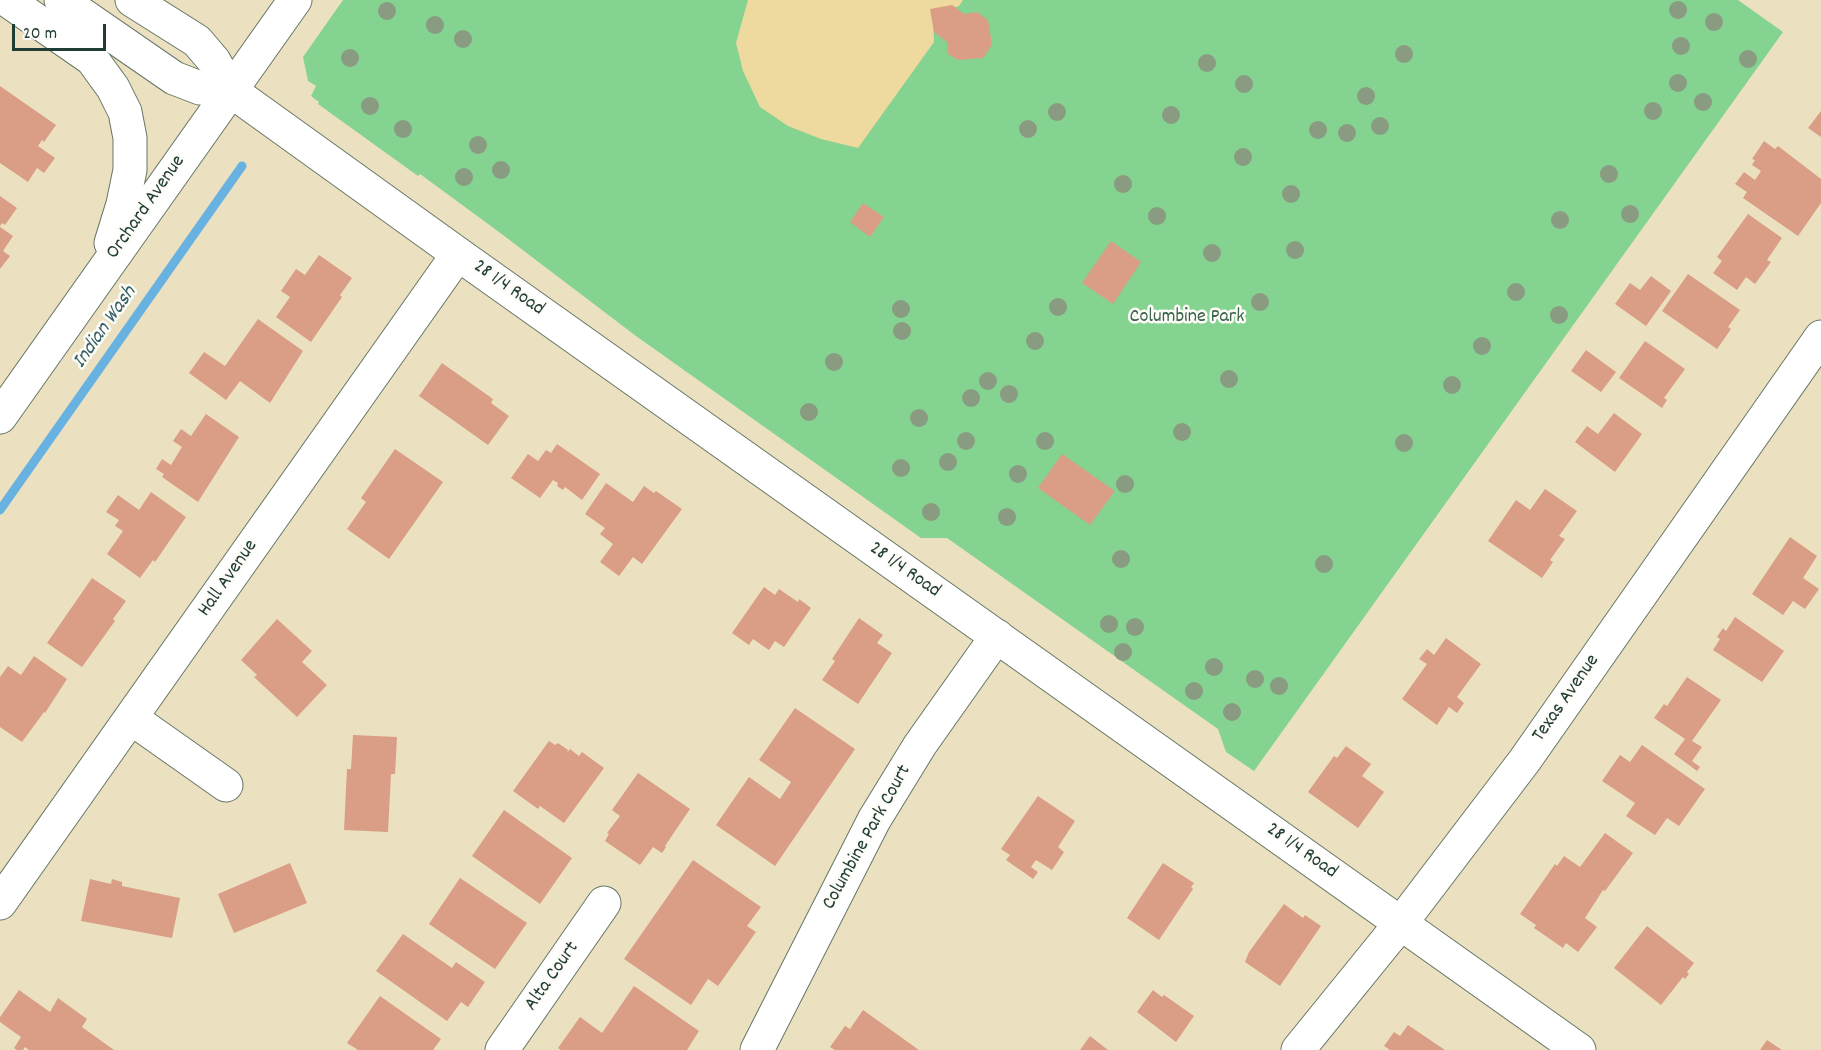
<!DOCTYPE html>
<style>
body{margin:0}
#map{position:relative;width:1821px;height:1050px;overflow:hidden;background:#ebe1c0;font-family:Dekko,sans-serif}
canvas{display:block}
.scale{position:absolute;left:12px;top:24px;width:94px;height:27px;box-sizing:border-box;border:3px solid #1f3d34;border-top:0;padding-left:8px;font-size:18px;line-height:21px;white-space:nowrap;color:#1f3d34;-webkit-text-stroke:4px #fdfcf7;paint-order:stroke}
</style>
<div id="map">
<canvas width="1821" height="1050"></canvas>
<div class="scale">20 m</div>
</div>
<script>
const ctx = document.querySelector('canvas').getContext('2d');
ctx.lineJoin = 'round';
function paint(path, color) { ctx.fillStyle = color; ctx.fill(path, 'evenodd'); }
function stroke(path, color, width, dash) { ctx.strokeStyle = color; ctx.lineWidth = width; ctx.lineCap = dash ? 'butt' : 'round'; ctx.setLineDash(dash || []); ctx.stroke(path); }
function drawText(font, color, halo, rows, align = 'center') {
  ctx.font = font + ' Dekko,sans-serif'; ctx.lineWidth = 5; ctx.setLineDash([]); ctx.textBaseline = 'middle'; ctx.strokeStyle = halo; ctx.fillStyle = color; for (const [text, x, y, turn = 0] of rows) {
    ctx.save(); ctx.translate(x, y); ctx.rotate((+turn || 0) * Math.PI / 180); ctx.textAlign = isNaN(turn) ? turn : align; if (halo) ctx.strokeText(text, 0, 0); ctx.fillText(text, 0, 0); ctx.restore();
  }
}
const green = new Path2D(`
 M343,0H1738L1783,32L1254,771L1226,752L1218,729L947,538H921L636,336L499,232L420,174L418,176L318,104L319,102L311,96L316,86L308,81L303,57Z`);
const sand = new Path2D(`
 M748,0H963L959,6L933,14L934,42L858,148L821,139L788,126L760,107L743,71L736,43Z`);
const stream = new Path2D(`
 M0,510L242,166`);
const building = new Path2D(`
 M952,5L964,14L977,12L988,20L992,45L983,58L958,60L948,54L947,42L934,32L930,9Z
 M0,86L56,125L44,142L42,140L38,146L55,158L44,173L37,168L28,182L0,163Z
 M1821,111V137L1808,128Z
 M1764,141L1775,149L1778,146L1821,179V203L1798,236L1743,198L1747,192L1735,184L1744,172L1755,180L1761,171L1752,165L1755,160L1752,159Z
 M0,196L17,208L5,225L2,223L0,226Z
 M863,203L884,217L870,237L850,222Z
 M1748,214L1782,238L1767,260L1771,262L1755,284L1746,277L1737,290L1713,273L1722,261L1717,257Z
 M0,227L13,236L3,251L10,256L0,269Z
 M1111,241L1141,262L1113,304L1082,283Z
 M319,255L352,278L340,295L342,297L311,342L276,317L290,297L281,291L296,269L305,275Z
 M1688,274L1740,310L1728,327L1731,329L1717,349L1662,311Z
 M1651,276L1671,291L1646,326L1615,304L1630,283L1640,290Z
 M258,319L303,351L270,403L240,381L226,400L189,373L204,352L225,366Z
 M1645,341L1685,369L1664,398L1667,400L1662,408L1619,378Z
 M1586,350L1616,372L1601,392L1571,371Z
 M442,363L493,399L491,403L509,416L488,445L419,396Z
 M1614,413L1642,434L1615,472L1575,442L1587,426L1598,434Z
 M206,414L239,437L198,502L162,477L164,474L156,469L162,459L171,465L182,447L173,441L181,429L191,436Z
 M557,444L600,474L582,500L565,487L563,490L557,486L558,483L553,480L540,498L511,478L528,454L538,461L546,450L551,453Z
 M395,449L443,482L389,559L347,529L366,502L361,498Z
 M1062,454L1115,491L1090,525L1038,488Z
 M606,483L633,502L644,486L654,493L656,491L682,509L642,564L633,557L619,576L600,562L613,544L600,534L605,528L585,514Z
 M1545,489L1577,511L1559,536L1565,539L1550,560L1553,562L1542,578L1488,541L1516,500L1530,510Z
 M151,492L186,517L155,562L153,560L140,578L107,554L123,531L115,526L119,520L106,512L118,495L139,510Z
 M1790,537L1817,556L1803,578L1819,589L1805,609L1793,601L1783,615L1752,594Z
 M92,578L126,601L113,619L115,621L82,667L47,643Z
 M764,587L775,595L779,589L798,602L799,599L811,608L784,647L775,641L769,650L753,639L749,645L732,633Z
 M1735,617L1784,651L1762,682L1713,650L1720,639L1717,637L1723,628L1726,631Z
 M859,618L883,635L877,643L892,653L858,704L822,680L835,661L832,659Z
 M277,619L312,651L302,662L327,685L297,717L254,677L257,675L241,660Z
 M1446,638L1481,664L1457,697L1464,703L1457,713L1449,707L1437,725L1402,699L1427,664L1419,659L1427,649L1434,655Z
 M34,656L67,679L45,713L44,712L22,742L0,727V677L8,666L21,675Z
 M1687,677L1721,700L1692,741L1702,747L1692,761L1700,767L1697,771L1674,754L1685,739L1654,718L1664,704L1667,706Z
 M795,708L855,749L775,866L716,825L749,777L780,799L791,782L759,760Z
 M353,735L397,737L395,774H391L388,832L344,830L347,769H351Z
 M549,741L555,745L558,743L568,750L567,753L570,749L579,756L582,752L604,768L564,823L540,806L538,809L513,791Z
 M1642,745L1705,789L1679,826L1667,818L1655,835L1626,816L1635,803L1602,781L1620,755L1630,762Z
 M1346,746L1371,764L1362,776L1384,792L1358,828L1308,792L1334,756L1337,758Z
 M638,773L690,809L665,846L666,847L662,853L653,847L640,865L605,841L609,834L607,833L620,816L612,810Z
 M1038,796L1075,821L1058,847L1064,852L1052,870L1036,860L1031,867L1038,872L1033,879L1006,860L1010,855L1001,849Z
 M504,810L572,858L540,904L472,856Z
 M1605,833L1633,853L1605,891L1603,890L1585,918L1597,927L1578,952L1566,943L1563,948L1534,928L1536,925L1520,914L1555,864L1557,866L1564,856L1580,867Z
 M693,860L761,907L747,926L756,932L718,986L708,979L691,1005L624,959Z
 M290,863L307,903L234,933L218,894Z
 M1163,863L1194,883L1191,887L1193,889L1159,940L1127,918Z
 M460,878L527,923L495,969L429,924Z
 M90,879L111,884L112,879L122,882V886L180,898L172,938L81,921Z
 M1284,904L1303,918L1305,915L1321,926L1280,986L1245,962L1249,952Z
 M1647,926L1694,963L1687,972L1689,974L1685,979L1683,977L1661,1005L1614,968Z
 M403,934L452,968L456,962L485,982L468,1007L461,1002L447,1021L376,971Z
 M634,986L699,1031L687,1050H561L558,1048L580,1017L602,1033Z
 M19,990L50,1012L58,998L87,1019L82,1027L114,1050H29L25,1047L23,1050H17L14,1048L21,1037L0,1022V1017Z
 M1153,990L1162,997L1164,995L1194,1016L1176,1042L1137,1012Z
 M380,996L441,1039L433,1050H358L347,1043Z
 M863,1010L919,1050H835L830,1047L845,1026L850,1029Z
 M1408,1025L1445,1050H1390L1384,1046L1394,1032L1400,1036Z
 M1090,1036L1108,1050H1080Z
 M1767,1040L1782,1050H1760Z`);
const minor = new Path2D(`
 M131,718L226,785
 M0,903L458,254
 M502,1050L604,903
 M757,1050L874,820L920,745L997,636
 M1298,1050L1401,923L1525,760L1821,337`);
const tertiary = new Path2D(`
 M61,0L174,78L200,88L230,90L458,254L1579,1050`);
const secondary = new Path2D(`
 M7,0L92,59L113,88L125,112L130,138V170L123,204L111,243
 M132,0L197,41L214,61L230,90
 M0,417L295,0`);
const trees = [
 [1678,10],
 [387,11],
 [1714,22],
 [435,25],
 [463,39],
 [1681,46],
 [1404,54],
 [350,58],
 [1748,59],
 [1207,63],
 [1678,83],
 [1244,84],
 [1366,96],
 [1703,102],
 [370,106],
 [1653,111],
 [1057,112],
 [1171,115],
 [1380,126],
 [403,129],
 [1028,129],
 [1318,130],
 [1347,133],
 [478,145],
 [1243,157],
 [501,170],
 [1609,174],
 [464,177],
 [1123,184],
 [1291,194],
 [1630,214],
 [1157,216],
 [1560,220],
 [1295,250],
 [1212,253],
 [1516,292],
 [1260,302],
 [1058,307],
 [901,309],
 [1559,315],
 [902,331],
 [1035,341],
 [1482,346],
 [834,362],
 [1229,379],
 [988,381],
 [1452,385],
 [1009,394],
 [971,398],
 [809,412],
 [919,418],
 [1182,432],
 [966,441],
 [1045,441],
 [1404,443],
 [948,462],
 [901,468],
 [1018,474],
 [1125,484],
 [931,512],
 [1007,517],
 [1121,559],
 [1324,564],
 [1109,624],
 [1135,627],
 [1123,652],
 [1214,667],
 [1255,679],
 [1279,686],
 [1194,691],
 [1232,712]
];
const streetNames = [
 ["Orchard Avenue",147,208,-55],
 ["28 1/4 Road",508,289,35],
 ["28 1/4 Road",904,571,35],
 ["Hall Avenue",229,579,-55],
 ["Texas Avenue",1567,699,-55],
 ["Columbine Park Court",868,838,-61],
 ["28 1/4 Road",1301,852,35],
 ["Alta Court",553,977,-55]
];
const parkNames = [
 ["Columbine Park",1187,318]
];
const waterNames = [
 ["Indian Wash",106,328,-55]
];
paint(green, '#85d391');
paint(sand, '#eeda9e');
stroke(stream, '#68b2e1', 9);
paint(building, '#d99e85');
stroke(minor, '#667665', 35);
stroke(tertiary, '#667665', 35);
stroke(secondary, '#667665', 35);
stroke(minor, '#fff', 33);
stroke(tertiary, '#fff', 33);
stroke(secondary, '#fff', 33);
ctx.fillStyle = '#899b80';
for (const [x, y] of trees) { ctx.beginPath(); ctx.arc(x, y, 9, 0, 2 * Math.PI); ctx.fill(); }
drawText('20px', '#1f3d34', '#fdfcf7', streetNames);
drawText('20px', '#38624b', '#fdfcf7', parkNames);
drawText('italic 21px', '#356068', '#fdfcf7', waterNames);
</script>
